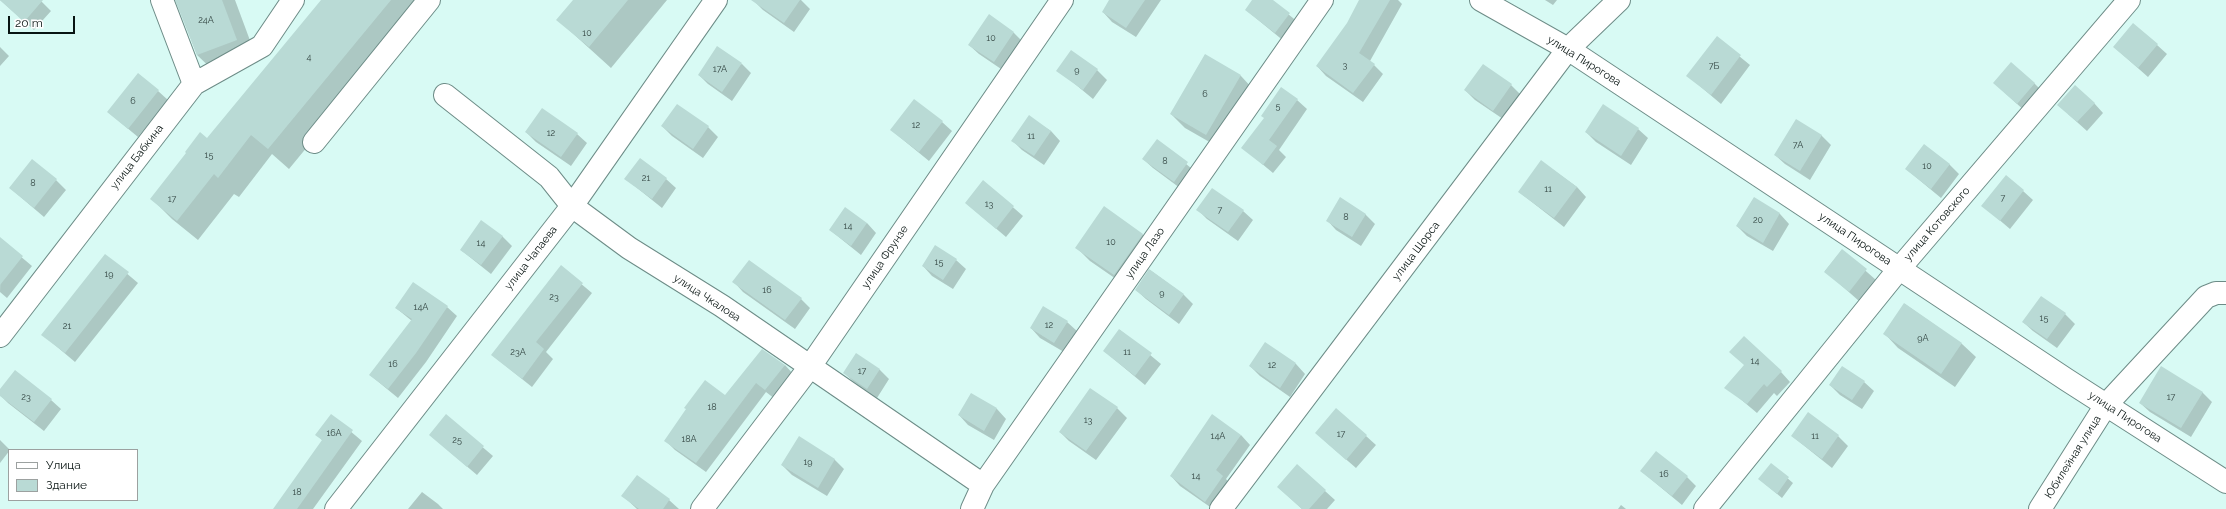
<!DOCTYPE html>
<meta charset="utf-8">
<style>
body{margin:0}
#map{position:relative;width:2226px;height:509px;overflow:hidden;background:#d8faf4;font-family:Raleway,sans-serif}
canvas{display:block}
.legend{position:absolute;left:8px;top:449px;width:130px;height:52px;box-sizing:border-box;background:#fff;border:1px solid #9ca1a0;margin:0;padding:5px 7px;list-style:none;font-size:12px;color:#081412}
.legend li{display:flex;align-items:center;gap:8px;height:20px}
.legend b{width:20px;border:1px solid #9ca1a0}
.scale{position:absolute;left:8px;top:16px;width:67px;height:18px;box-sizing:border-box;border:2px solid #081412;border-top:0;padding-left:5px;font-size:12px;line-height:14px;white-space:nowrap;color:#081412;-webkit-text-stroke:3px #fff;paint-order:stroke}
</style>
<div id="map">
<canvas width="2226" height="509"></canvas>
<ul class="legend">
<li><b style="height:5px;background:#fff"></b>Улица</li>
<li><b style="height:11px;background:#b9dad5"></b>Здание</li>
</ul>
<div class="scale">20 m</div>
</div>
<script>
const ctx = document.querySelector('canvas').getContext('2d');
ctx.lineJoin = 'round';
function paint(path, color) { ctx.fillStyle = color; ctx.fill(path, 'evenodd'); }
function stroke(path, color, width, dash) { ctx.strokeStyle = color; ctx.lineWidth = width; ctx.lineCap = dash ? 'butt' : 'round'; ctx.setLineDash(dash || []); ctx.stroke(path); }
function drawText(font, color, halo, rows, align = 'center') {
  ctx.font = font + ' Raleway,sans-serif'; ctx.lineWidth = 3; ctx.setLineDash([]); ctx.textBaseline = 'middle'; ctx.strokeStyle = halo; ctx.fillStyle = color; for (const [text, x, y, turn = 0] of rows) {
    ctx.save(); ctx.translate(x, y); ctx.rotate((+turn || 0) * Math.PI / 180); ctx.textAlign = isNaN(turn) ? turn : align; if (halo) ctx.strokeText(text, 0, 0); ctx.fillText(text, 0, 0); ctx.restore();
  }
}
const shadow = new Path2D(`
 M0,0H40L51,11L34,30Z
 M176,0H235L258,62L219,76L197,55Z
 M322,0H428L289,169L272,154L239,197L234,194L198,240L172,219L152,199L207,140Z
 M574,0H667L611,68L558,20Z
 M753,0H801L810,9L794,32L763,10Z
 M1111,0H1161L1136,37L1112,22L1103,12Z
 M1253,0H1271L1299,23L1285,42L1246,10Z
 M1361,0H1398L1402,4L1370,61L1383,74L1363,102L1326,76L1317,66L1348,23Z
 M1545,0H1557L1553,5Z
 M989,16L1014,33L1023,42L1004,71L979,54L969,45Z
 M1717,38L1750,65L1721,104L1688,76Z
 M2157,45L2167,54L2148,77L2114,47Z
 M0,47L9,56L0,66Z
 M1071,51L1097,70L1107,80L1093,99L1058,70Z
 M1205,55L1241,76L1254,90L1220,148L1185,128L1171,114Z
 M742,64L751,73L732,101L708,84L699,75Z
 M2034,83L2044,93L2027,113L2004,92Z
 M1511,85L1521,95L1503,119L1475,100L1465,90Z
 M158,91L168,100L138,137L108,112Z
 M1297,100L1307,109L1279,150L1286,157L1273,173L1243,148Z
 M2094,103L2103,113L2087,131L2068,114Z
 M677,105L708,127L718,137L703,158L672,136L662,126Z
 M1029,117L1051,131L1060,141L1044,165L1022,150L1013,141Z
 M942,122L952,131L929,161L891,130Z
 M1638,129L1648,138L1631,165L1596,142L1586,132Z
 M526,132L577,134L587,143L571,166L536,142Z
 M1821,135L1831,145L1810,180L1785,164L1775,155Z
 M1157,140L1197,173L1184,191L1153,168L1143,159Z
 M1541,161L1577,187L1586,197L1564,227L1519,192Z
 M1949,164L1959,174L1941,198L1906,169Z
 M626,179H666L676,188L662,208Z
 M56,180L66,190L44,217L10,188Z
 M983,181L1023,216L1006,237L966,203Z
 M2023,191L2033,200L2010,229L1983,206Z
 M1754,198L1780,214L1789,224L1773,251L1747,236L1737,226Z
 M1104,208L1143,235L1156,248L1129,288L1090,261L1077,248Z
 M1198,210L1243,211L1253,220L1238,241L1207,219Z
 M1365,214L1375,224L1361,246L1336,230L1327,220Z
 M867,223L876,233L861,255L830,230Z
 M502,236L512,246L491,274L461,250Z
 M1,240L32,266L7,298L0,292Z
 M1842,250L1876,280L1859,301L1825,271Z
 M105,255L138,283L75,362L43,335Z
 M956,260L966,269L953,289L932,276L923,266Z
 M561,267L592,293L546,352L553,359L532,387L492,355Z
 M1150,270L1184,295L1193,304L1179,324L1146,299L1136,290Z
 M734,282L801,299L810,308L795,329L743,292Z
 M1905,304L1962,344L1976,357L1955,387L1898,348L1885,334Z
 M447,307L457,316L426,362L398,398L370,375L412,321L396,308Z
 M2065,314L2075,324L2057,348L2033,331L2023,322Z
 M1067,322L1077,331L1064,352L1040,338L1031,328Z
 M1120,330L1161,364L1145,385L1104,351Z
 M1265,344L1296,364L1305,374L1290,397L1260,376L1250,366Z
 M856,354L880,370L889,379L877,398L854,382L844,373Z
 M785,365L794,375L775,399L766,392L706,472L675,450L665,440L726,397Z
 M1781,372L1790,382L1777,396L1774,393L1757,413L1726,387Z
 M1864,382L1874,391L1862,409L1840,395L1830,385Z
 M0,391L51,400L61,409L44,431L8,403L0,395Z
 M2202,392L2212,402L2191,437L2150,412L2140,403Z
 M971,394L997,409L1006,419L994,440L968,425L959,415Z
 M1117,408L1127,418L1096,460L1069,441L1060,432Z
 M331,415L362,441L313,509H274L323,441L317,435Z
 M446,416L493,456L477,475L430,435Z
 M1241,435L1250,445L1226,479L1232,486L1213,509L1180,486L1171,476Z
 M1366,436L1376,445L1356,468L1326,442Z
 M1792,436H1838L1848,446L1832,468Z
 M0,440L10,450L0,463Z
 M834,459L844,469L827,496L792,475L782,465Z
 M1771,464L1793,483L1782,498L1759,479Z
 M1641,471L1687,477L1696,486L1682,505Z
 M1278,487L1325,491L1335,500L1327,509H1302Z
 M422,492L438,504L443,509H408Z
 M623,496L669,500L679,509H637Z
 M1621,505L1626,509H1618Z`);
const building = new Path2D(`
 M0,0H43L24,22Z
 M175,0H222L237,40L197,55Z
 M321,0H391L268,149L251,135L218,178L214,174L177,221L150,199L186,153L185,152L200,132L207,138Z
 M573,0H628L589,47L556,20Z
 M751,0H800L784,23Z
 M1109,0H1145L1126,28L1102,12Z
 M1252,0H1273L1290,13L1275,33L1245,10Z
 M1359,0H1390L1359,53L1375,64L1353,93L1316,66L1347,23Z
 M989,14L1014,32L994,62L968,45Z
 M2133,23L2158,44L2138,68L2113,47Z
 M1717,36L1741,55L1711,95L1686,76Z
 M717,46L742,63L722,92L698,75Z
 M1071,50L1098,69L1083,90L1056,71Z
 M1205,54L1241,75L1206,135L1170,114Z
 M2011,62L2035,83L2017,104L1993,83Z
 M1483,64L1512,84L1493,111L1464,90Z
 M138,73L159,90L128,129L107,112Z
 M2075,85L2095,103L2077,122L2057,105Z
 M1281,87L1298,99L1269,140L1277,146L1263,165L1241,148L1264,118L1261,116Z
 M914,99L943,121L919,152L890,130Z
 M677,104L709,126L693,149L661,126Z
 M1603,104L1639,128L1621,156L1585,132Z
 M542,108L578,133L561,157L525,132Z
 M1029,115L1051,131L1034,156L1011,141Z
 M1796,119L1822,135L1800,171L1774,155Z
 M1157,139L1188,162L1174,182L1142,159Z
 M1924,144L1950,164L1931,189L1905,169Z
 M640,158L667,178L652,199L624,179Z
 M32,159L57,179L34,208L9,188Z
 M1541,160L1577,187L1554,218L1518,192Z
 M2006,175L2024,190L2000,221L1981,206Z
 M983,180L1014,206L996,229L965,203Z
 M1212,188L1244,210L1228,232L1196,210Z
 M1340,197L1366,214L1352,237L1326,221Z
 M1754,197L1780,213L1763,243L1736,226Z
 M1104,206L1143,234L1114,275L1075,248Z
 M845,207L867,223L851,246L829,230Z
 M481,220L503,236L481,265L460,250Z
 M0,237L23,256L0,285Z
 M935,245L957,259L943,280L922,266Z
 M1842,249L1867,269L1849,292L1824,272Z
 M105,254L129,272L65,353L41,335Z
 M749,260L802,298L785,320L732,282Z
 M561,265L583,283L536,342L544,349L522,379L491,355Z
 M1149,269L1184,294L1169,315L1135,290Z
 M413,282L448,306L416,353L388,389L369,375L412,319L395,308Z
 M2041,296L2066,313L2047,339L2022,322Z
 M1904,303L1962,343L1941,374L1883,334Z
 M1043,306L1068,321L1054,343L1030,328Z
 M1119,329L1152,353L1135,376L1103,351Z
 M1744,336L1782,371L1767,387L1764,384L1747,404L1724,388L1744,365L1729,352Z
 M1265,342L1296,363L1280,388L1249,366Z
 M762,349L785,365L765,390L756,383L696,463L664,441L686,409L684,408L705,380L725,395Z
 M856,353L880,369L867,389L843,373Z
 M1842,366L1865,381L1852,400L1829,385Z
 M2161,366L2203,392L2181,428L2139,403Z
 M15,370L52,399L34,422L0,396V389Z
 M1090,388L1118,407L1086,451L1059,432Z
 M971,393L997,408L984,431L958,415Z
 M1336,408L1367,435L1346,460L1315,433Z
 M1808,412L1839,435L1822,459L1791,436Z
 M331,414L353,430L297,509H273L322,440L315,435Z
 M446,414L484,446L467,467L429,435Z
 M1212,414L1241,435L1216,470L1223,476L1205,502L1170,476Z
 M799,436L835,459L818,488L781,465Z
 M1656,451L1688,476L1672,496L1640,471Z
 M1771,463L1789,477L1777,494L1758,479Z
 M1297,464L1326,490L1309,509H1302L1277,487Z
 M637,475L670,499L663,509H639L621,496Z`);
const minor = new Path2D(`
 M162,0L194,84
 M1481,0L1568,49L2067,380L2226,482
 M445,95L549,177L572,206L629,248L722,306L983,485
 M314,142L429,0
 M0,336L194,84L262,46L293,0
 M336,509L572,206L716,0
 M702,509L809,368L1062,0
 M972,509L983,485L1322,0
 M1221,509L1568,49L1619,0
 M1705,509L1899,269L2129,0
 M2040,509L2106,405L2206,297L2216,293H2226`);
const numberNames = [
 ["24А",206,20],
 ["10",587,33],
 ["10",991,38],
 ["4",309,57],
 ["3",1345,65],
 ["7Б",1714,66],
 ["17А",720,69],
 ["9",1077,70],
 ["6",1205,94],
 ["6",133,101],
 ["5",1278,106],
 ["12",916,125],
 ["12",551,133],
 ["11",1031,136],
 ["7А",1798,145],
 ["15",209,155],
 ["8",1165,161],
 ["10",1927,166],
 ["21",646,178],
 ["8",33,183],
 ["11",1548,189],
 ["7",2003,198],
 ["17",172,199],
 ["13",989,204],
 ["7",1220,210],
 ["8",1346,217],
 ["20",1758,220],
 ["14",848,226],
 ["10",1111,242],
 ["14",481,243],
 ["15",939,262],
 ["19",109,274],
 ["16",767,290],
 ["9",1162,293],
 ["23",554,297],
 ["14А",421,307],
 ["15",2044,318],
 ["12",1049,325],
 ["21",67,326],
 ["9А",1923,338],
 ["23А",518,352],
 ["11",1127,352],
 ["14",1755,361],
 ["16",393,364],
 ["12",1272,365],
 ["17",862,371],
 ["23",26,397],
 ["17",2171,397],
 ["18",712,407],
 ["13",1088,420],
 ["16А",334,433],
 ["17",1341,434],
 ["14А",1218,436],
 ["11",1815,436],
 ["18А",689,439],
 ["25",457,440],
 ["19",808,462],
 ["16",1664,474],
 ["14",1196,476],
 ["18",297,492]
];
const streetNames = [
 ["улица Пирогова",1584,61,32],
 ["улица Бабкина",137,157,-52],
 ["улица Котовского",1937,224,-49],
 ["улица Пирогова",1855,239,34],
 ["улица Щорса",1416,251,-53],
 ["улица Лазо",1145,253,-55],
 ["улица Фрунзе",885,257,-56],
 ["улица Чапаева",531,258,-52],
 ["улица Чкалова",707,298,33],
 ["улица Пирогова",2125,417,33],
 ["Юбилейная улица",2073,457,-58]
];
paint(shadow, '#0003');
paint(building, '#b9dad5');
stroke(minor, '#6d8c87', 24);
stroke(minor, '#fff', 22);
drawText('9px', '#344643', null, numberNames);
drawText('11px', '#081412', '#fff', streetNames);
</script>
